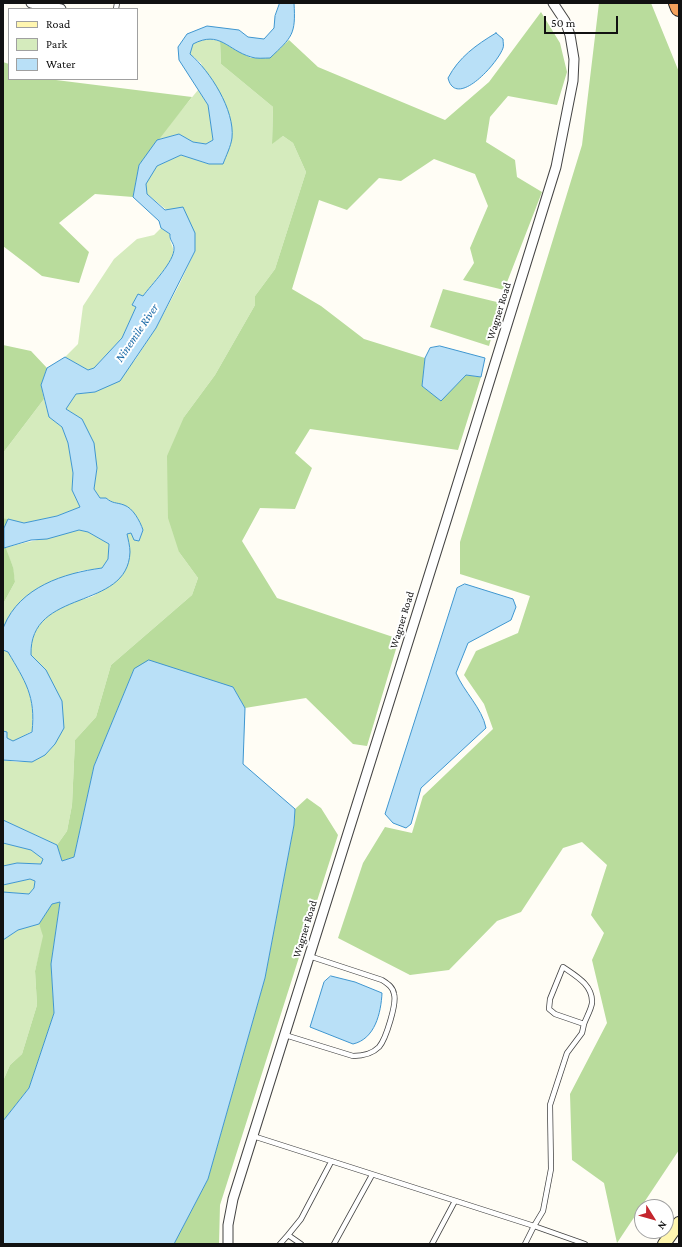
<!DOCTYPE html>
<style>
body{margin:0}
#map{position:relative;width:682px;height:1247px;overflow:hidden;background:#fffdf5;font-family:"Crimson Pro",serif}
canvas{display:block}
.frame{position:absolute;inset:0;border:4px solid #111;pointer-events:none}
.legend{position:absolute;left:8px;top:8px;width:130px;height:72px;box-sizing:border-box;background:#fff;border:1px solid #a0a0a0;margin:0;padding:5px 7px;list-style:none;font-size:12px;color:#111}
.legend li{display:flex;align-items:center;gap:8px;height:20px}
.legend b{width:20px;border:1px solid #a0a0a0}
.north{position:absolute;left:634px;top:1199px;width:40px;height:40px;box-sizing:border-box;background:#fff;border:1px solid #a0a0a0;border-radius:50%;rotate:127deg;font-size:11px;font-weight:700;line-height:16px;text-align:center;color:#111}
.north::after{content:'';display:block;margin:auto;width:14px;height:18px;background:#c4262e;clip-path:polygon(50% 0,100% 100%,50% 72%,0 100%)}
.scale{position:absolute;left:544px;top:16px;width:74px;height:18px;box-sizing:border-box;border:2px solid #111;border-top:0;padding-left:5px;font-size:12px;line-height:14px;white-space:nowrap;color:#111;-webkit-text-stroke:3px #fff;paint-order:stroke}
</style>
<div id="map">
<canvas width="682" height="1247"></canvas>
<div class="frame"></div>
<ul class="legend">
<li><b style="height:5px;background:#fff6b0"></b>Road</li>
<li><b style="height:11px;background:#d5ebbd"></b>Park</li>
<li><b style="height:11px;background:#b9e0f7"></b>Water</li>
</ul>
<div class="north">N</div>
<div class="scale">50 m</div>
</div>
<script>
const ctx = document.querySelector('canvas').getContext('2d');
ctx.lineJoin = 'round';
function paint(path, color) { ctx.fillStyle = color; ctx.fill(path, 'evenodd'); }
function stroke(path, color, width, dash) { ctx.strokeStyle = color; ctx.lineWidth = width; ctx.lineCap = dash ? 'butt' : 'round'; ctx.setLineDash(dash || []); ctx.stroke(path); }
function drawText(font, color, halo, rows, align = 'center') {
  ctx.font = font + ' "Crimson Pro",serif'; ctx.lineWidth = 4; ctx.setLineDash([]); ctx.textBaseline = 'middle'; ctx.strokeStyle = halo; ctx.fillStyle = color; for (const [text, x, y, turn = 0] of rows) {
    ctx.save(); ctx.translate(x, y); ctx.rotate((+turn || 0) * Math.PI / 180); ctx.textAlign = isNaN(turn) ? turn : align; if (halo) ctx.strokeText(text, 0, 0); ctx.fillText(text, 0, 0); ctx.restore();
  }
}
const green = new Path2D(`
 M206,38L220,41L221,64L273,107L272,143L283,136L293,143L306,172L275,269L255,296V305L215,375L184,417L179,552L198,578L192,595L111,665L96,717L75,740L72,805L67,831L57,845L3,820V760C29,764 37,764 55,744L46,670L31,655C30,626 48,612 74,601C80,599 89,599 95,595C103,589 122,561 130,552L127,534L131,533L139,541L143,530L138,518L112,503L106,498H100L94,489L97,468L82,419L66,409L76,394L95,392L135,360L156,328L179,285L195,251V233L147,194L145,184L157,166L181,155L209,164H223L201,63L190,54L193,44Z
 M198,90L208,105L213,140L206,144L193,142L179,134L157,140Z
 M161,228L170,234C168,242 175,246 173,255C171,263 149,288 143,296L138,294L132,305L136,307L122,338L94,368L88,370L65,357L78,344L83,306L114,259L137,239L154,235Z
 M44,399L49,417L62,427L68,443L73,473L72,490L80,507L57,516L24,523L3,518V453Z
 M79,530L88,532L109,544L108,559L102,568L79,571L3,627V604L15,582L12,564L4,548C29,541 54,537 79,530Z
 M3,650L8,652C26,682 35,695 32,731L13,742L7,738V732L3,731Z
 M3,843L31,850L43,859L41,864L17,863L3,866Z
 M30,879L35,881L34,888L29,894L3,892V885Z
 M39,924L44,936L35,971L37,1005L22,1054L10,1065L3,1081V940L18,930Z`);
const forest = new Path2D(`
 M599,3H651L679,72V1150L617,1243L604,1183L572,1160L570,1094L607,1023L592,960L604,933L591,915L607,865L582,842L563,848L521,912L497,921L449,970L410,975L338,938L363,863L385,827L412,833L423,796L493,729L484,704L464,675L476,651L518,633L530,596L460,574V542L582,145Z
 M541,12L560,43L567,72L557,105L508,96L490,117L486,142L515,160L517,177L542,192L504,290L463,280L474,263L470,248L488,206L475,174L434,159L401,181L379,178L347,210L319,200L292,289L321,306L364,339L425,358L422,386L441,400L466,375L481,377L458,450L310,429L295,453L312,468L295,509L260,508L242,541L277,598L399,639L367,746L353,744L306,698L245,708L233,687L134,669L94,766L74,857L62,861L57,845L67,831L72,805L75,740L96,717L111,665L192,595L198,578L179,552L168,518L167,456L184,417L215,375L255,305V296L275,269L306,172L293,143L283,136L272,144L273,107L221,64L220,41L251,58H270L289,40L318,67L445,120L489,82Z
 M3,62L9,64V79H48L192,97L139,165L133,197L95,194L59,223L89,252L79,283L42,276L3,246Z
 M443,289L501,303L489,346L430,327Z
 M3,345L31,351L47,368L41,385L44,399L3,453Z
 M3,518L8,519C0,540 5,545 12,564C14,569 14,576 15,582L3,604Z
 M307,798L321,808L338,835L220,1205L219,1244H174L208,1179L265,978L294,825L295,809Z
 M60,902L51,964L54,1013L29,1088L3,1121V1081L10,1065L22,1054L37,1005L35,971L43,936L39,924L52,904Z`);
const water = new Path2D(`
 M280,3H294C296,35 292,37 270,58C264,58 256,59 251,57C227,50 220,30 193,44L190,54C210,71 235,110 232,138C231,146 226,156 223,164H209L181,155L157,166L146,184L147,194L165,210L183,207L195,233V251L156,328L120,381L95,392L76,394L66,409L82,419L94,443L97,468L94,489L100,498H106C113,504 116,502 124,505C133,508 140,521 143,530L139,541L134,540L131,533L127,534C128,539 130,546 130,552C128,612 29,587 31,655L46,670L62,701L64,728L55,744L45,755L32,762L3,760V731L7,732V738L13,741L32,732C36,696 25,681 8,652L3,650C3,643 1,632 4,626C20,587 64,573 102,568L108,559L109,544L88,532L79,530L47,539L31,540L4,548V528L8,519L24,523L57,516L80,507L72,490L73,473L68,443L62,427L49,417L41,385L47,368L65,357L88,370L94,368L122,338L136,307L132,305L138,294L143,296C151,285 175,261 174,248C174,243 169,240 170,234L161,228L159,221L133,197L139,165L157,140L179,134L193,142L206,144L213,140L208,105L179,60L178,47L187,34L207,26L239,30L248,37L264,39L274,28L275,16Z
 M496,33L503,39C503,42 504,46 503,48C498,63 456,110 448,78C459,57 476,45 496,33Z
 M440,346L485,358L481,377L466,375L441,401L422,386L425,358L430,348Z
 M465,584L513,599L516,607L511,620L468,643L456,673C464,692 482,708 486,728L421,788L411,824L406,828L393,823L385,814L457,588Z
 M149,660L233,687L245,708L243,764L295,809L294,825L265,978L208,1179L174,1244H3V1121L29,1088L54,1013L51,964L60,902L52,904L39,924L18,930L3,940V892L29,894L34,888L35,881L30,879L3,885V866L17,863L41,864L43,859L31,850L3,843V820L57,845L62,861L74,857L94,766L134,669Z
 M331,976L355,982L382,993C381,1013 375,1039 353,1044L310,1027L324,982Z`);
const lane = new Path2D(`
 M116,9L117,3
 M285,1035L353,1056C363,1056 372,1054 379,1047C386,1039 397,1003 394,994C393,987 388,984 382,980L309,956
 M253,1136L534,1226L543,1211L551,1169L550,1105L567,1053L582,1033L584,1024L555,1014L549,1009L550,999L563,967C576,976 593,985 592,1003C591,1010 586,1018 584,1024
 M280,1244L288,1235
 M301,1244L288,1235L301,1219L331,1162
 M334,1244L372,1175
 M432,1244L455,1201
 M525,1244L534,1226L585,1244`);
const street = new Path2D(`
 M31,3L61,9
 M228,1244V1225L233,1199L447,518L556,167L573,81L574,59L570,35L565,21L553,3`);
const secondary = new Path2D(`
 M664,1244L679,1223`);
const highway = new Path2D(`
 M677,3L679,8`);
const streetNames = [
 ["Wagner Road",499,311,-73],
 ["Wagner Road",402,620,-73],
 ["Wagner Road",305,929,-73]
];
const waterNames = [
 ["Ninemile River",137,333,-56]
];
paint(green, '#d5ebbd');
paint(forest, '#b9dc9c');
paint(water, '#b9e0f7');
stroke(water, '#3f96cf', 1);
stroke(lane, '#444', 6);
stroke(street, '#444', 11);
stroke(secondary, '#333', 14);
stroke(highway, '#222', 18);
stroke(lane, '#fff', 4.5);
stroke(street, '#fff', 9);
stroke(secondary, '#fff6b0', 12);
stroke(highway, '#f5a25d', 16);
drawText('11px', '#111', '#fff', streetNames);
drawText('italic 12px', '#1768a6', '#fff', waterNames);
</script>
